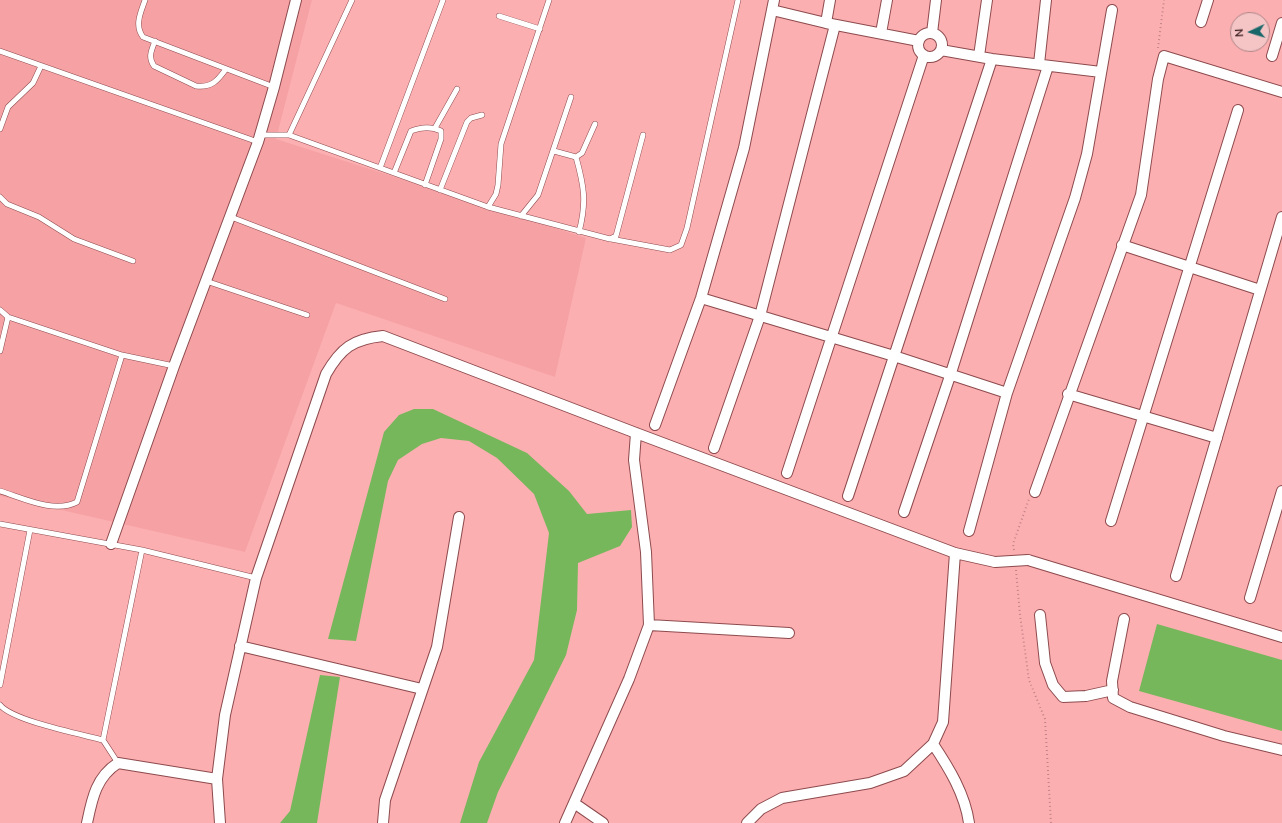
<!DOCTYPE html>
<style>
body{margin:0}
#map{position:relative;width:1282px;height:823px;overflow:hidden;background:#fcafb1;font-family:Mulish,sans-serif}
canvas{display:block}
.north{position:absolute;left:1230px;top:12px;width:40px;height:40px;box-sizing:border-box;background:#f5c5c6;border:1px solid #ab8384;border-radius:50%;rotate:266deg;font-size:11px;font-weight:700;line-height:16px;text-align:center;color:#3c1f21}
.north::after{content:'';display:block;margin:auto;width:14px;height:18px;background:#196769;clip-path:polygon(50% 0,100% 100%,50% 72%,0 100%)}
</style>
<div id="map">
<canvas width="1282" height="823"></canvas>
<div class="north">N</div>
</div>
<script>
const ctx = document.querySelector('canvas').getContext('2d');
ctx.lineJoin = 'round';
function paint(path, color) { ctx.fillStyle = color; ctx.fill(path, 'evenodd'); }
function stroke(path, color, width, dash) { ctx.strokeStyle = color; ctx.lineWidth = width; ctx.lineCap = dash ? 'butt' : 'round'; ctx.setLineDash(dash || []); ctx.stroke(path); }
const built = new Path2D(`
 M0,0H312L276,139L586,238L555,377L336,303L245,552L0,496Z`);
const water = new Path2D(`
 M414,409H433L527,453L569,491L587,514L631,510L632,527L620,546L578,563L577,610L566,655L498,792L487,823H460L479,762L534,660L549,533L534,494L497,458L469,441L441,438L422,444L398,460L388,481L356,641L328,639L384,432L399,415Z
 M1157,624L1282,660V731L1139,691Z
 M320,675L340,677L317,823H280L290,811Z`);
const path = new Path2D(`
 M1158,48L1164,0
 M1014,550L1013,544L1029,499
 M1016,570L1020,615L1029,680L1045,719L1051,823`);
const lane = new Path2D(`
 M145,0C141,12 134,25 143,37L274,87
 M499,16L540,29
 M155,41C151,51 148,58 154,66L196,86C212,88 218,80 226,69
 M0,51L258,142
 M435,128L457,89
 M0,129L8,107L33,83L41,66
 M260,135H289L488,207L610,239L616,236L643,135
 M289,135L352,0
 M554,151L576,157L582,153L595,124
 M576,157C584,186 587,202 579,232
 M380,168L443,0
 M394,173L411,131C421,127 431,126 441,131V139L425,185
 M440,190L467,122L471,118L482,115
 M0,197L7,204L39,217L74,239L133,261
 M488,207L496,194L498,185L501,144L549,0
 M521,216L538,195L571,97
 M231,217L445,299
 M611,239L670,250L681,245L687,228L738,0
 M206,281L307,315
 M0,310L8,317L122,355L174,366
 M0,351L8,317
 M0,491C23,498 54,514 77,502L122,355
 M0,524L142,550L256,578
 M0,685L30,530
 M0,705C13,721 80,734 103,740L118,763
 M103,740L142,550`);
const street = new Path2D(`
 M772,10L826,23L919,41
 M1201,22L1208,0
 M826,23L830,0
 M881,33L887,0
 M932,33L936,0
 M918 45a12 12 0 1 1 24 0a12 12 0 1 1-24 0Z
 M941,50L992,59L1101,72
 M979,56L987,0
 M1272,56L1282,23
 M1039,64L1046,0
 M1122,245L1260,290
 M701,298L894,356L1007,393
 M1068,394L1217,438
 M655,425L701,298L744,148L774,0
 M714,448L760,316L835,25
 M787,473L924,55
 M1035,492L1141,195L1158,79L1164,56L1282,92
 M848,496L992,59
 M904,512L950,376L1048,66
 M1111,521L1238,110
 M969,531L1007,393L1075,198L1087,154L1112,10
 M111,544L174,366L258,142L274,87L296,0
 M1028,560L1282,637
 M1176,576L1282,217
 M1250,598L1282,491
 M1040,615L1045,663L1053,685L1063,697L1086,696L1113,690
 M1124,619L1112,681L1113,698L1130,707L1224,736L1282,750
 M649,625L789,633
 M240,646L422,689
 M933,744C949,768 965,794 969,823
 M574,803L603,823
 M87,823C92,799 96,777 118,763L217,779
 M220,823L217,779L225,715L256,578L326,374C341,348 353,339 383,336L636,433L955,553L995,562
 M383,823L385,800L437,647L459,517
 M565,823L629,679L649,625L646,552L634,460L636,433
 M747,823L761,809L782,798L870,783L904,771L933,744L943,722L955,553`);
const streetBridge = new Path2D(`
 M995,562L1028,560`);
paint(built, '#f6a2a5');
paint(water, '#77b75c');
stroke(lane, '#8d4a4d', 6);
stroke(street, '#8d4a4d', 12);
stroke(path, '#c18385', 2, [1, 3]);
stroke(lane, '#fff', 5);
stroke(street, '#fff', 10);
stroke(streetBridge, '#8d4a4d', 12, []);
stroke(streetBridge, '#fff', 10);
</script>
